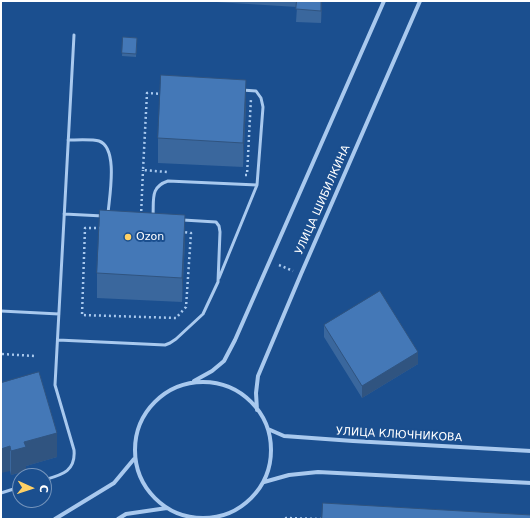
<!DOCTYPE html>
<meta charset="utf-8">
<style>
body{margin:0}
#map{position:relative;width:532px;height:520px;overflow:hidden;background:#1b4f8f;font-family:"DejaVu Sans",sans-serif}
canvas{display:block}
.frame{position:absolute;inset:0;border:2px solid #fff;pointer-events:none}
.north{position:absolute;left:12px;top:468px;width:40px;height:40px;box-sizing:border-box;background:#1b4f8f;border:1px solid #7695bc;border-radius:50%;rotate:93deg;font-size:11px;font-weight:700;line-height:16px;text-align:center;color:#fff}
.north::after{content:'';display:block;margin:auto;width:14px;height:18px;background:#ffd166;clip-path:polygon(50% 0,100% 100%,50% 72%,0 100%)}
</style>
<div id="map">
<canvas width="532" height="520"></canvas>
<div class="frame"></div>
<div class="north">С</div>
</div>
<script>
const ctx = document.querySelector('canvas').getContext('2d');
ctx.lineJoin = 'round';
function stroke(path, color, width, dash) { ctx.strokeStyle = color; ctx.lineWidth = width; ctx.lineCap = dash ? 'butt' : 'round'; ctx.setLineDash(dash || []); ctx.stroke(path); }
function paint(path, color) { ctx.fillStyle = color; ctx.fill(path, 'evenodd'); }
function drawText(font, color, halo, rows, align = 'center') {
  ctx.font = font + ' "DejaVu Sans",sans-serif'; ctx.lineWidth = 4; ctx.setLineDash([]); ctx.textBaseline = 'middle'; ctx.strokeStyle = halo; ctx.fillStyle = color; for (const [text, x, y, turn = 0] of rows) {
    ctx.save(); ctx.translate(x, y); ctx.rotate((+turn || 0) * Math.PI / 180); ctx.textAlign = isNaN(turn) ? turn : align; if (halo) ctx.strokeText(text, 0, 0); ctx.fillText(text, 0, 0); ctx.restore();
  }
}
const path = new Path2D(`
 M163,94L147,93L143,170L167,172
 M245,175H247L251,98
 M141,216L143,170
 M101,228H85L82,315L176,318L186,307L191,233L183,232
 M279,265L293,271
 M2,354L34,356
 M286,519V518L321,519`);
const service = new Path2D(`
 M68,140C76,140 93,139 99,141C119,148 109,198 108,214
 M64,214L103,216
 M153,216C154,199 150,187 168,181L257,185
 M219,278L257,185L263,107L261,98L256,91L242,90
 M1,311L59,314
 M58,340L165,345L170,343L176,339L203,314L218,282L220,232L219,226L216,222L183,220
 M44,480C61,475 76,472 74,450L55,385L74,35
 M1,493L20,487`);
const minor = new Path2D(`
 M194,381L212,371L224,361L235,340L384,1
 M135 450a68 68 0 1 1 136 0a68 68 0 1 1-136 0Z
 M257,410L256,393L258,376L301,274L420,1
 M268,429L284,436L353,441L531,451
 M264,482L289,475L318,472L531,483
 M55,519L114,483L134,459
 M118,519L126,514L167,508`);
const wall = new Path2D(`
 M200,1H322L321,23L296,22L297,7Z
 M123,37L137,38L136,57L122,56Z
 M246,104L243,167L158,163V138Z
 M185,239L182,302L97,298V273Z
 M324,325L418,364L362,398L324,337Z
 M1,383L57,457L26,466V471L11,475L10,471Z`);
const shadedWall = new Path2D(`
 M321,1H322L321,23Z
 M246,80V104L243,167V143Z
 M185,215V239L182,302V278Z
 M418,352V364L362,398V386Z
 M57,433V457L26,466V471L11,475V451L24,442Z
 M10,446V471L1,473V449Z`);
const building = new Path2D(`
 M297,1H321V11L296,9Z
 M123,37L137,38L136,54L122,53Z
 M161,75L246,80L243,143L158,138Z
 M100,210L185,215L182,278L97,273Z
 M380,291L418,352L362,386L324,325Z
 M39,372L57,433L24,442L26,447L11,451L10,446L1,449V383Z
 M323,503L531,515V519H322Z`);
const markers = [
 [128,237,4,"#ffd166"]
];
const streetNames = [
 ["УЛИЦА ШИБИЛКИНА",323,200,-66],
 ["УЛИЦА КЛЮЧНИКОВА",399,435,3]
];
const poiNames = [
 ["Ozon",136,237]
];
stroke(path, '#a9c9ee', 2.5, [2, 3]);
stroke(service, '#a9c9ee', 3);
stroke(minor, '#a9c9ee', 4);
paint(wall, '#3a679d');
paint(shadedWall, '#305480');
paint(building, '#4478b7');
stroke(building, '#305480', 1);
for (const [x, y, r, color] of markers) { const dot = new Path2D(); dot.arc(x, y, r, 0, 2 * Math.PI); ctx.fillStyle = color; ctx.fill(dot); stroke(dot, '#1b4f8f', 1.5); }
drawText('11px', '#fff', '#1b4f8f', streetNames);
drawText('11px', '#fff', '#1b4f8f', poiNames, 'left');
</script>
